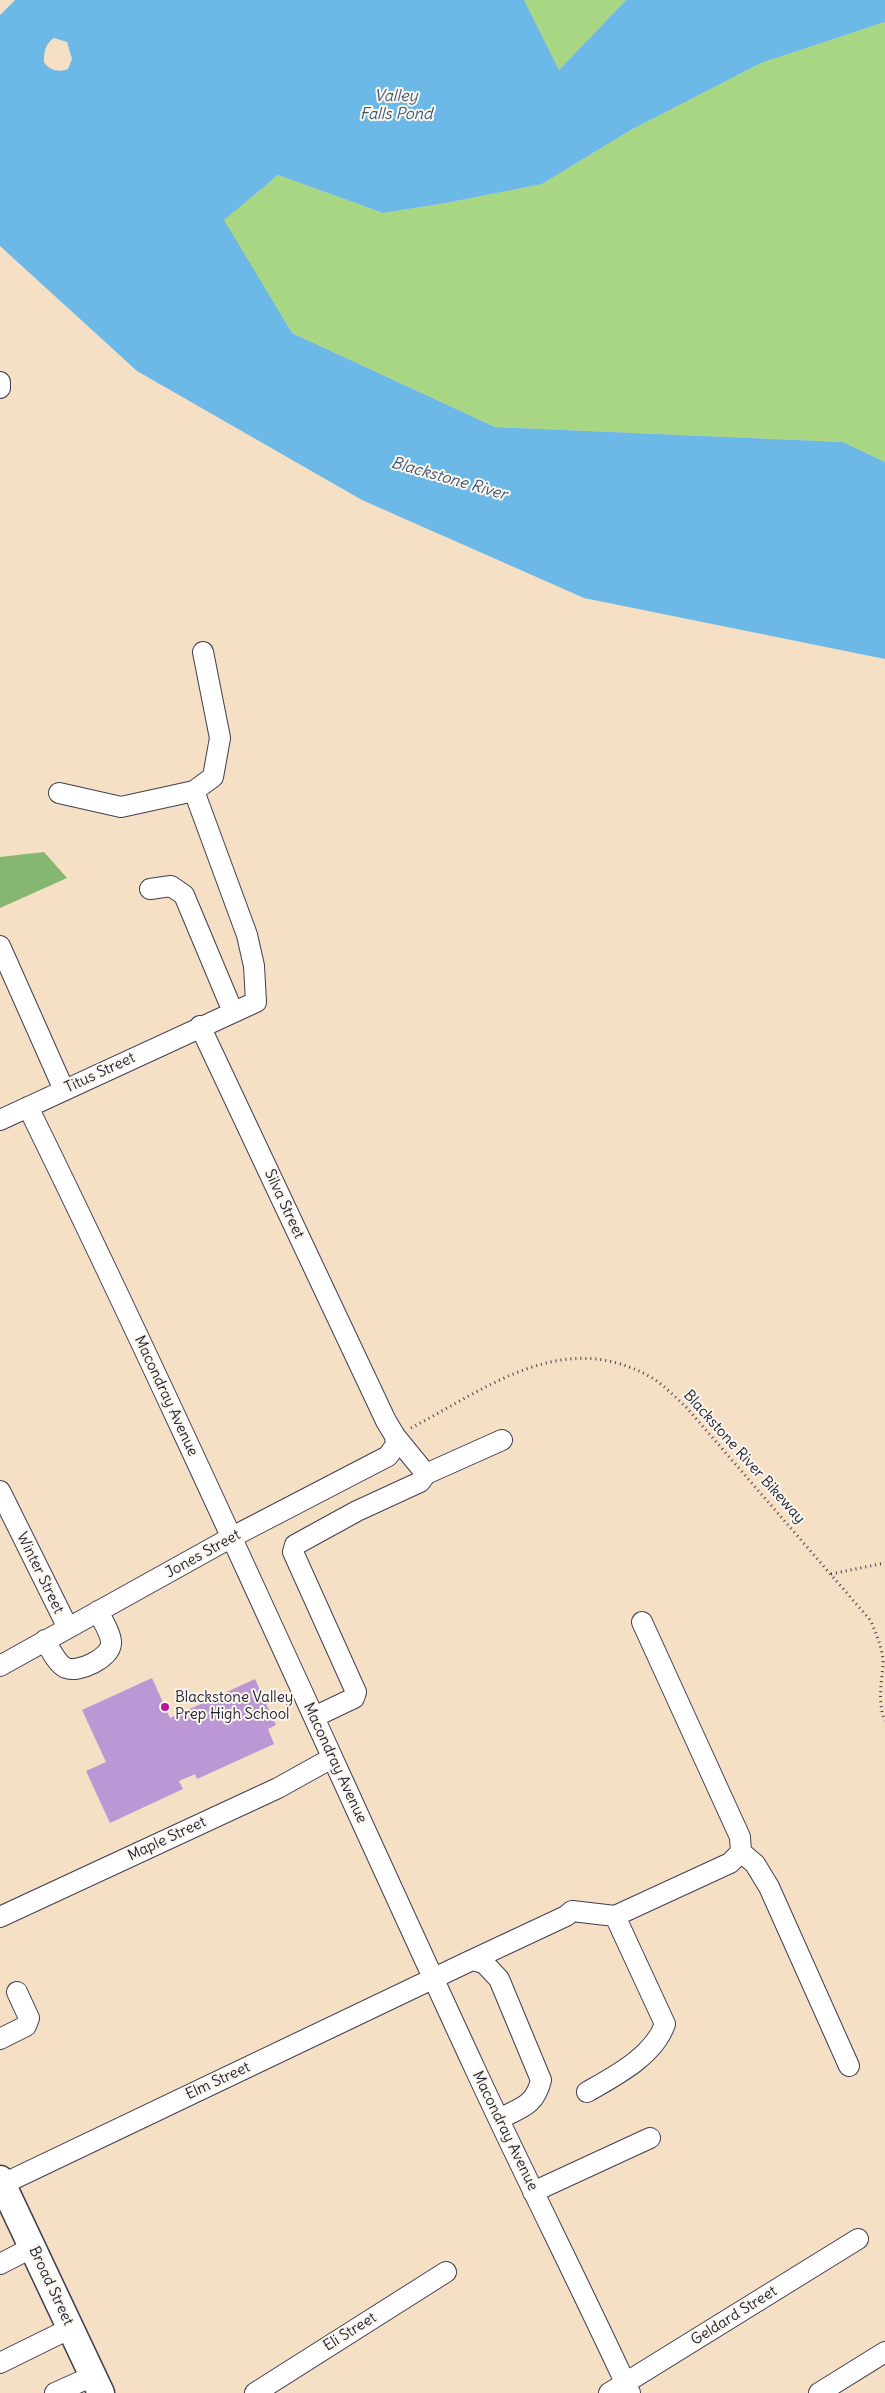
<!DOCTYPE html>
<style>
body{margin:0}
canvas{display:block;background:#f5dfc5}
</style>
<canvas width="885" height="2393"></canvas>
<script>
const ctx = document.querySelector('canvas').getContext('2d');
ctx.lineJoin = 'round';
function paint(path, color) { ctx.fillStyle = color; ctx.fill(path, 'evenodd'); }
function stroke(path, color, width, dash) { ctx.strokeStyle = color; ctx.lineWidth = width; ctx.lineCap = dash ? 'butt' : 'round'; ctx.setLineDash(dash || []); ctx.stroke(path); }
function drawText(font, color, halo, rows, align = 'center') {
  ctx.font = font + ' Delius,sans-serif'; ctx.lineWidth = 4; ctx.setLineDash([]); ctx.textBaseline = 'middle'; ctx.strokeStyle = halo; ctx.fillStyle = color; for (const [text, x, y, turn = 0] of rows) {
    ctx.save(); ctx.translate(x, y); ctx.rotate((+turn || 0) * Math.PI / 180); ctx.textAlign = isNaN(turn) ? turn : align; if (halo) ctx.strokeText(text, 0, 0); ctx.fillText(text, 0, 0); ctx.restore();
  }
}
const green = new Path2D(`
 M524,0H626L559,70Z
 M885,22V462L843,442L495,427L292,333L223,220L278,175L383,213L446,203L542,184L629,131L761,63Z`);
const forest = new Path2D(`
 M44,852L67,878L0,908V857Z`);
const water = new Path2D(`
 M15,0H524L559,70L626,0H885V22L761,63L629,131L542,184L446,203L383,213L278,175L224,220L292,333L495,427L843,442L885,462V659L584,598L362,500L137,371L0,246V15ZM54,38L67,42L72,59L68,69C59,73 49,70 44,62C44,52 45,44 54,38Z`);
const building = new Path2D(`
 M152,1678L170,1718L255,1679L276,1725L268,1729L274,1744L197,1779L195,1774L179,1781L183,1789L110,1823L86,1771L106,1762L82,1710Z`);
const path = new Path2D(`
 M411,1428C489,1387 565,1326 654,1379C665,1386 676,1398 686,1407L871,1621C876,1635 883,1648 883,1663C882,1682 877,1702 885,1721
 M831,1574L885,1563`);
const minor = new Path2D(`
 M0,382V388
 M194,791L213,777L220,738L203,652
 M150,889L171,886L184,895L233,1012
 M0,946L64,1090
 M200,1026L386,1421L395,1436L426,1474
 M28,1107C184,1425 327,1749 476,2071C526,2179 580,2285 630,2393
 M0,1120L256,1002L254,966L247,935L194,791L121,807L59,793
 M0,1491L68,1628
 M45,1640C50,1649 57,1664 66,1668C79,1673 110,1658 111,1644C112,1635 102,1620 98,1611
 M0,1666L232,1537L388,1456L396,1445L395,1436
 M314,1717L354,1698L356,1692L293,1552L295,1545L357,1511L420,1482L426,1474L502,1440
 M741,1852L755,1864L769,1887L849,2066
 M615,1916L730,1863L741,1852L740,1837L642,1622
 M0,1917L278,1788L332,1758
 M472,1960L566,1916L572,1911L615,1916L665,2024C654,2056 615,2076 587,2092
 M0,2039L26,2026L29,2018L17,1992
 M3,2184L472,1960L484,1963L499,1979L541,2080C535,2106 520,2108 499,2119
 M533,2192L650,2138
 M0,2264L33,2247
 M0,2363L71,2328
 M55,2393L93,2376
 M255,2393L446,2272
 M609,2393L858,2239
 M819,2393L885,2352`);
const major = new Path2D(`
 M0,2179L101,2393`);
const markers = [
 [165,1707,5,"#b5179e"]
];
const streetNames = [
 ["Titus Street",100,1073,-25],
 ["Silva Street",284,1204,65],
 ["Macondray Avenue",166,1396,65],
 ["Blackstone River Bikeway",744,1457,48],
 ["Jones Street",203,1554,-29],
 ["Winter Street",40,1573,64],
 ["Macondray Avenue",335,1763,65],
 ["Maple Street",167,1839,-25],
 ["Elm Street",218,2081,-25],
 ["Macondray Avenue",505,2131,64],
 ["Broad Street",51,2286,65],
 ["Geldard Street",734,2316,-32],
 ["Eli Street",350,2332,-32]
];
const poiNames = [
 ["Blackstone Valley",175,1698],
 ["Prep High School",175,1715]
];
const waterNames = [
 ["Valley",396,96],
 ["Falls Pond",396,114],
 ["Blackstone River",449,479,16]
];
paint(green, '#a9d683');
paint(forest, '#86b771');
paint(water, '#6cb8e6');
paint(building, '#bc97d5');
stroke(minor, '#423e50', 22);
stroke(major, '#423e50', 29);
stroke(path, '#423e50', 3, [1, 4]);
stroke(minor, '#fff', 20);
stroke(major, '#fff', 26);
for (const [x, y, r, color] of markers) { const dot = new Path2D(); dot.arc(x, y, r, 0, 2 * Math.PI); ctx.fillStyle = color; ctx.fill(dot); stroke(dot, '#fbf7ec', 2); }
drawText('15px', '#22223b', '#fbf7ec', streetNames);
drawText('15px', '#22223b', '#fbf7ec', poiNames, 'left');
drawText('italic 16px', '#3c5677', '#fbf7ec', waterNames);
</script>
